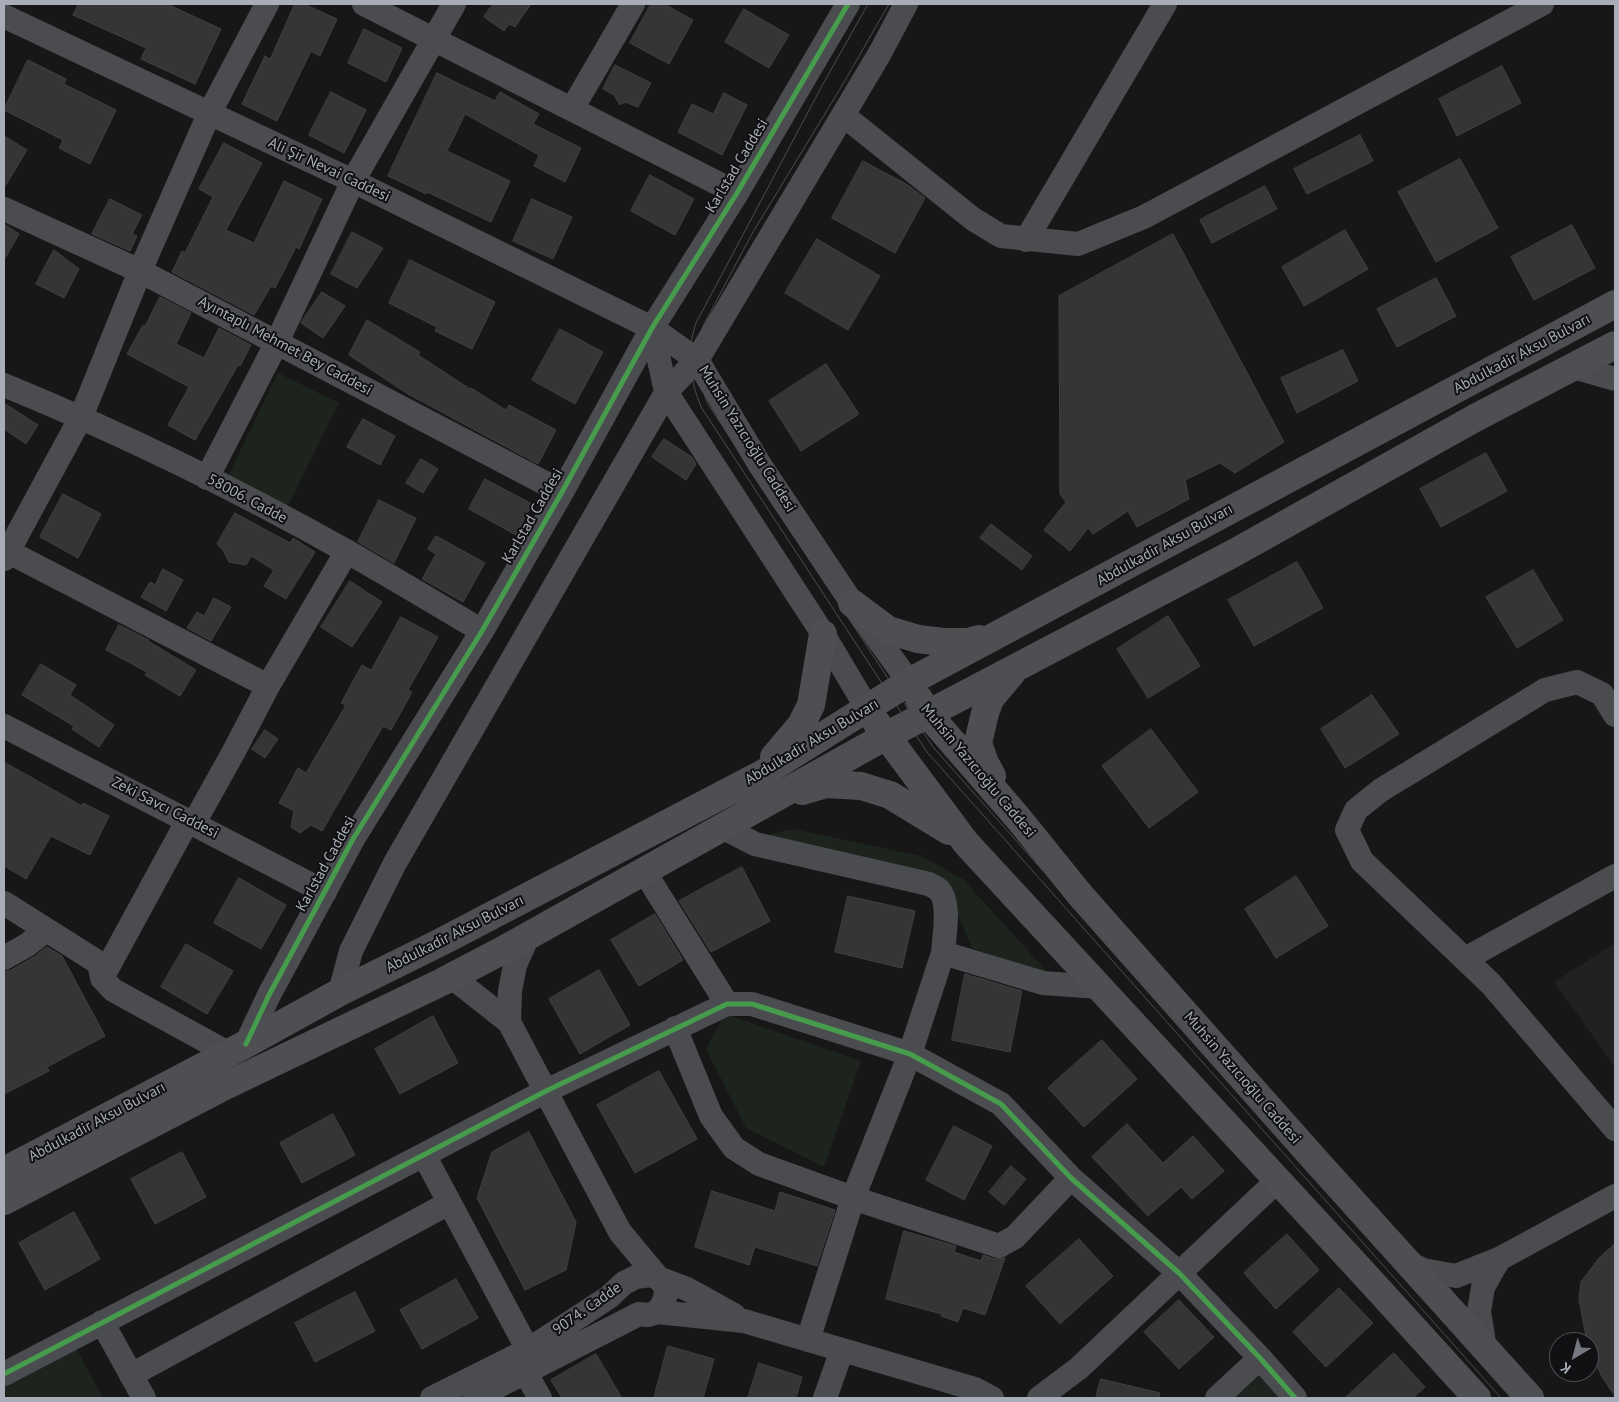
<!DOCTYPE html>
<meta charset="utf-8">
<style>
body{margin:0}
#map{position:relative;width:1619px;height:1402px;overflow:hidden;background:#171717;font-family:"PT Sans",sans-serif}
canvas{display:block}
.frame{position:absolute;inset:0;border:5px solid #a8adb8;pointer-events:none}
.north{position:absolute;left:1549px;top:1332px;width:50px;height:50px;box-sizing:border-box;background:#111113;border:1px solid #4d4f55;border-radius:50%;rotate:217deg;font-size:14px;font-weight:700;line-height:20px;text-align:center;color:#a8adb8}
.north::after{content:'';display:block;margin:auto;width:18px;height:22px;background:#757880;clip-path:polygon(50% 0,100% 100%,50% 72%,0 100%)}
</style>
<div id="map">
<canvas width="1619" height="1402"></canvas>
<div class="frame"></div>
<div class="north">K</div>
</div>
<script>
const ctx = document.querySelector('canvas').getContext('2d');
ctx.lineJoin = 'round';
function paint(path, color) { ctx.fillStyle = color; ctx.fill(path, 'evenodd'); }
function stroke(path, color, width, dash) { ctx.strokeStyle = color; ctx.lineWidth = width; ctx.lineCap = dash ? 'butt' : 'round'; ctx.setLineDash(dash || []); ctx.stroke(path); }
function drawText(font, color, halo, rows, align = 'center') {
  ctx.font = font + ' "PT Sans",sans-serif'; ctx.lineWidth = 4; ctx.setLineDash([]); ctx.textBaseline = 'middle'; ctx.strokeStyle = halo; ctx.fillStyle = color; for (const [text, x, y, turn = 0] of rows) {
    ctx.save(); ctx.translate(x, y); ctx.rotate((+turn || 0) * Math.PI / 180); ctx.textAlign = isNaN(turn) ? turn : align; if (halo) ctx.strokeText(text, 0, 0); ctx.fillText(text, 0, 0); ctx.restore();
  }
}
const built = new Path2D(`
 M1615,943V1067L1554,982Z`);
const green = new Path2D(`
 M278,373L339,403L285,512L225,482Z
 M793,829L921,856L963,879L1052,977L972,948L949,894L759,840L774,833Z
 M725,1014L861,1061L824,1167L746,1128L706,1049Z
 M75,1346L103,1398H4V1386Z
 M1262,1374L1279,1398H1235Z`);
const building = new Path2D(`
 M79,4H167L221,29L195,84L141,59L146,48L73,15Z
 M295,4H304L337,19L320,56L311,51L277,121L242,104L265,56L270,59Z
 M493,4H531L515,27L509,24L504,31L484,17Z
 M651,4H664L693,20L669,64L630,43Z
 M744,9L789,35L769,68L725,42Z
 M364,29L402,48L386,82L348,63Z
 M28,60L66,79L64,84L116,110L90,164L59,148L63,140L4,110Z
 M615,65L651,83L638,107L625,102L620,105L614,95L603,89Z
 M1502,66L1521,103L1457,136L1439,99Z
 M437,73L495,101L500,92L539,114L533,124L581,148L565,182L534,166L539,155L465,114L447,151L510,181L491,222L427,192L426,194L388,176Z
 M331,92L366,110L344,153L309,135Z
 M724,93L747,105L722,155L678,132L692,104L713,114Z
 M1360,135L1373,161L1307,194L1294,169Z
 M4,136L27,150L4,188Z
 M224,143L262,163L226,230L254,243L284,181L322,199L299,249L296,247L275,288L271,286L254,315L172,272L182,251L185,253L213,197L199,189Z
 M1460,159L1498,228L1436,262L1398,192Z
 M863,161L908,185L925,198L895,253L832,218Z
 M650,175L694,199L675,235L631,211Z
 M1265,186L1277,209L1212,243L1200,220Z
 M110,199L142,215L132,234L137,236L130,251L92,234Z
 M532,199L572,217L553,259L513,241Z
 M4,224L19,234L4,260Z
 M1572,225L1595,268L1534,300L1511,257Z
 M1345,230L1368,269L1304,306L1282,267Z
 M352,232L383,248L357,288L331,274Z
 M1173,234L1284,442L1235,473L1220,463L1185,480L1189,499L1137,527L1128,511L1093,534L1088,528L1070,551L1044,530L1066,502L1060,494L1059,296Z
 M817,239L880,276L848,330L785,293Z
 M54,250L79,269L64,298L36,284Z
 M410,260L495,302L472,349L435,331L437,327L389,303Z
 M1436,278L1456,316L1397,347L1377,309Z
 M322,292L345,306L323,338L301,323Z
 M160,297L191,313L176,344L204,358L219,328L251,345L240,366L238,365L195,440L168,425L189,387L127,354L143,325L145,326Z
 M367,320L420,352L418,355L470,389L471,388L506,410L509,405L556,430L538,464L408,394L349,355Z
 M560,329L603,352L575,404L532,380Z
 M1343,350L1358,381L1297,413L1281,378Z
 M826,364L859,414L801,451L769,401Z
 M4,403L38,425L26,444L4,429Z
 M363,419L395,436L380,465L347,447Z
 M664,439L692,457L696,464L686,480L652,457Z
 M1486,453L1507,491L1441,527L1420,489Z
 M421,459L438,469L423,493L406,483Z
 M485,479L532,504L516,535L469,509Z
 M63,494L101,514L78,558L40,537Z
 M379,500L416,518L394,563L358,542Z
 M235,513L290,543L293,538L315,552L286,599L264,586L274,570L251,556L246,565L229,562L223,550L217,544Z
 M991,524L1032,556L1022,570L980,538Z
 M436,536L485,563L463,602L422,579L436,554L428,549Z
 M1297,562L1323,608L1254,646L1228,600Z
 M163,569L183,580L166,611L141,597L150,582L155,585Z
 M1533,570L1563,620L1517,648L1486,597Z
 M350,581L382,602L352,647L321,627Z
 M214,598L231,607L211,641L187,628L197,612L204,616Z
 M1168,616L1200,666L1148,698L1117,649Z
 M401,617L438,637L408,690L412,692L391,730L383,726L322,831L311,825L300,833L291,827L294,811L279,803L298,768L306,773L346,705L341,703L362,665L371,670Z
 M119,625L149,640L148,641L196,670L180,696L145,675L147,672L106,650Z
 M41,664L76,685L70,695L114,725L99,747L72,729L74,726L22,695Z
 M1372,695L1399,734L1345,768L1321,729Z
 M1151,729L1198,792L1149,828L1102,766Z
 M265,730L278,739L265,758L252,749Z
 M4,762L82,806L83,803L109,816L90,855L51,836L26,879L4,866Z
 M742,867L770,921L711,952L679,901Z
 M1296,876L1328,926L1276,958L1245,909Z
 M239,878L286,905L261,949L214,923Z
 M848,896L915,911L902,968L835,952Z
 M655,914L683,960L639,986L611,940Z
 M186,944L233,971L207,1014L161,987Z
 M47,947L62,956L105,1036L47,1067L49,1071L4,1094V972L11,970L34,957Z
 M599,970L630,1025L580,1054L549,999Z
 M965,974L1022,991L1010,1052L952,1040Z
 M433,1016L458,1063L400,1094L375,1049Z
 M1102,1040L1137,1079L1084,1127L1048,1088Z
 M659,1071L697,1139L635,1173L597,1105Z
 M333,1114L355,1155L302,1183L280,1143Z
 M1127,1124L1163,1163L1193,1136L1224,1171L1192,1199L1181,1187L1148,1216L1092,1157Z
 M954,1126L992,1146L964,1200L926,1180Z
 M529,1132L576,1222L566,1270L525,1290L477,1198L492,1152Z
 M182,1152L206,1197L155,1224L131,1179Z
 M1011,1166L1026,1179L1004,1205L989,1192Z
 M712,1191L775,1211L780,1192L835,1210L817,1266L755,1247L749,1265L695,1247Z
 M74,1212L100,1259L45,1290L19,1243Z
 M904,1231L956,1246L954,1252L981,1261L983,1255L995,1259L1005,1258L985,1315L963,1308L958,1322L941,1316L942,1314L886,1299Z
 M1287,1234L1319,1270L1276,1309L1244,1273Z
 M1079,1239L1113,1276L1060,1324L1026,1286Z
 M1615,1244V1396L1602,1377L1589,1347V1342H1587L1579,1299L1581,1282L1599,1258Z
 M456,1279L478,1318L422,1349L400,1310Z
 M1339,1288L1373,1323L1326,1367L1293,1332Z
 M355,1292L375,1331L315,1362L295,1323Z
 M1179,1300L1214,1337L1179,1369L1144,1332Z
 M668,1346L714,1359L703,1398H654Z
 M1394,1353L1425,1387L1413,1398H1345Z
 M596,1354L622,1398H562L551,1380Z
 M759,1363L802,1377L796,1398H748Z
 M1101,1379L1160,1393L1159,1398H1096Z`);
const minor = new Path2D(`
 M364,4L737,193
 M4,16L353,181L652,328L697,360L760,465L852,603L909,682
 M572,109L633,4
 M843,115L973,219L1001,236L1078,244L1144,217L1542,4
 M4,209L140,271L562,492
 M1026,240L1165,4
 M652,328L666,392L823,634L867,708
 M1573,367L1615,379
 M4,385C121,433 238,490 348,552C393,578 437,604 482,631
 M207,478L277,342L353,181L454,4
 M7,551L268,686
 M4,559L81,417L140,271L209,114L267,4
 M1615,715L1602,694L1577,682L1545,690L1381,790L1356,810L1347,830L1362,861L1491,984L1615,1129
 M4,726L325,892
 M194,823L233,753L268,686L347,551
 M722,827L755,844L929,884C932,886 937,888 939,890C951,903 944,936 943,953
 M644,871L727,1004
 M4,903L99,963L102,978L113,990L228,1053
 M4,958L27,945L46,930
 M1465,959L1615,876
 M452,977L509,1022L620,1232L665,1286C667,1298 664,1303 657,1312
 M102,978L188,820
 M340,992L351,951L395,863L663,398L666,392L697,360L880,53L906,4
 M509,1022L510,991L515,965L528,936
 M675,1028L711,1116L734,1148L759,1164L853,1198L999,1246L1015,1237L1071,1178
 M246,1044L269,995L353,839L482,631L562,492L652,328L737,193L848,4
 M424,1155L528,1350
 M1499,1259L1615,1196
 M1407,1262L1423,1270L1456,1276L1499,1259L1483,1287L1479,1311L1485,1349
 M102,1322L144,1398
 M808,1340L853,1198L910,1054L943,953L1043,983L1099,987
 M525,1372L540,1398
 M4,1374L546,1091L727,1004H752L910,1054L1001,1104L1071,1178L1179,1273L1260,1358L1295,1398
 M131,1375L449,1203
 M432,1398L528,1350L609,1297L624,1283L636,1277L650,1275L687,1289L734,1315
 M475,1398L639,1314L648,1315L657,1312L744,1321L975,1389L992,1398
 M825,1398L842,1350
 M1039,1398L1079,1368L1278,1180
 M1217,1398L1260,1358`);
const major = new Path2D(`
 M852,603L888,630L918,639L943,642H968L979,639
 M919,699L928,714L1018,818L1081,896L1317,1162L1530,1398
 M876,722L966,843L1367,1277L1477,1398
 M774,757L801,725L811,705L823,634
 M992,776L985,763L978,743L985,713L990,699L1011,674
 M802,791L826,784L861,786L890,795L949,831
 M4,1171L246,1044L340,992L441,942L762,774L909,682L1615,304
 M4,1201L219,1089L444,981L503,950L886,736L1234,553L1475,418L1615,345`);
const tram = new Path2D(`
 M868,4L823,84L696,323C686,352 690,380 701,407L927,752L1501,1398
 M889,4L840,89L753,232L703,326C694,353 697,378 708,404L933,747L1511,1398`);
const cycleway = new Path2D(`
 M246,1044L269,995L353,839L482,631L562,492L652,328L737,193L848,4
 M4,1374L546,1091L727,1004H752L910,1054L1001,1104L1071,1178L1179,1273L1260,1358L1295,1398`);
const streetNames = [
 ["Karlstad Caddesi",737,166,-59],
 ["Ali Şir Nevai Caddesi",329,170,25],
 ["Ayıntaplı Mehmet Bey Caddesi",285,346,28],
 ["Abdulkadir Aksu Bulvarı",1522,354,-28],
 ["Muhsin Yazıcıoğlu Caddesi",747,439,58],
 ["58006. Cadde",247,499,28],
 ["Karlstad Caddesi",533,516,-60],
 ["Abdulkadir Aksu Bulvarı",1165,545,-29],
 ["Abdulkadir Aksu Bulvarı",812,742,-31],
 ["Muhsin Yazıcıoğlu Caddesi",978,771,50],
 ["Zeki Savcı Caddesi",165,808,27],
 ["Karlstad Caddesi",326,864,-61],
 ["Abdulkadir Aksu Bulvarı",455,934,-27],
 ["Muhsin Yazıcıoğlu Caddesi",1242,1078,49],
 ["Abdulkadir Aksu Bulvarı",97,1122,-28],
 ["9074. Cadde",587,1309,-35]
];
paint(built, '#212123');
paint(green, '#1d241e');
paint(building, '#353536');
stroke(building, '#3f4043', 1);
stroke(minor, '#4b4c50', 24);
stroke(major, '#4d4f52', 28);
stroke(tram, '#4b4c4f', 1);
stroke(cycleway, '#469c4c', 5);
drawText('15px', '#a8adb8', '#111113', streetNames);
</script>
